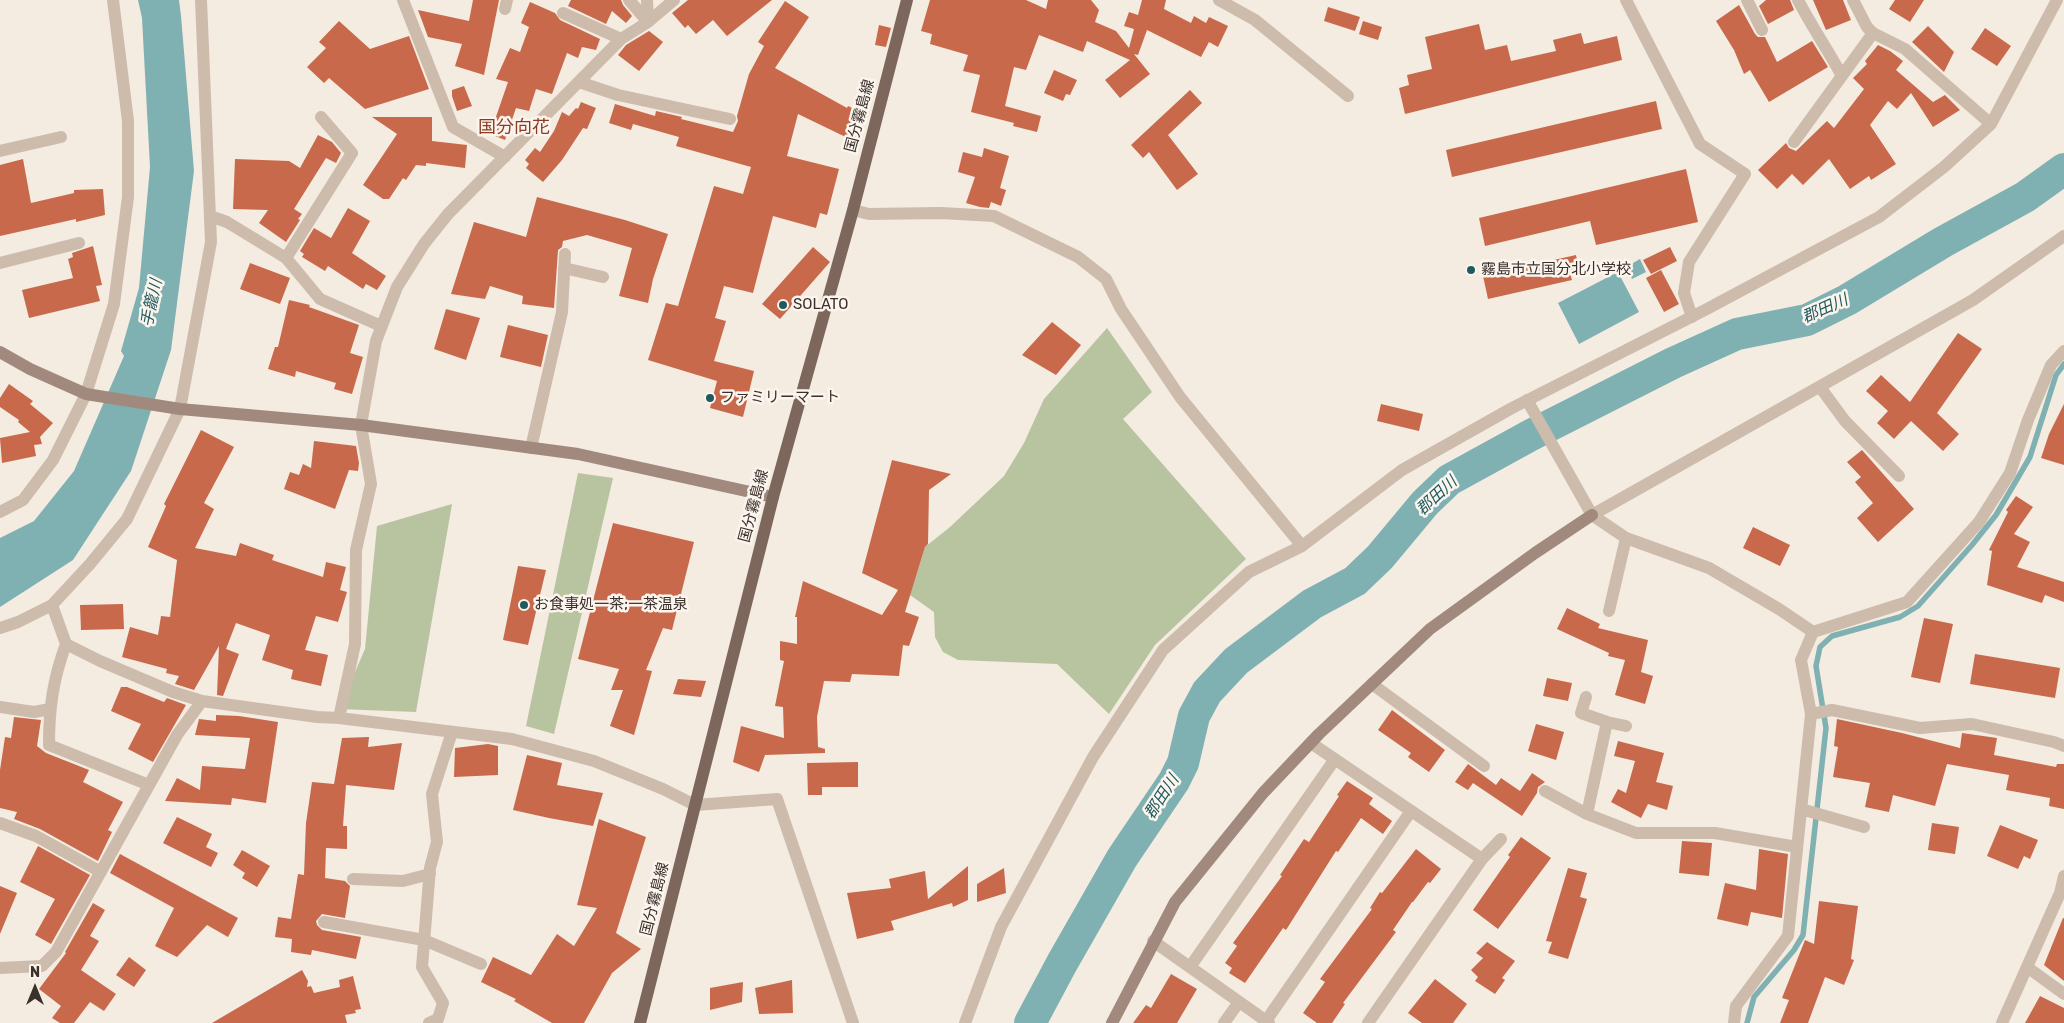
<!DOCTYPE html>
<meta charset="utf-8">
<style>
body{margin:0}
#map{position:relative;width:2064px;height:1023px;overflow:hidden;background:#f4ebe1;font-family:Rubik,sans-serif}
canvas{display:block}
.north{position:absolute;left:10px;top:963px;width:50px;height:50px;-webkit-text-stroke:4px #fbf5ee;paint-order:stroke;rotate:0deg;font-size:14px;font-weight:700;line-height:20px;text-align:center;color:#3b302b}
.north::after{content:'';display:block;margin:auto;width:18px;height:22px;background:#3b302b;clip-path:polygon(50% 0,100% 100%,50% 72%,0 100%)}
</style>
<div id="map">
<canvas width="2064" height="1023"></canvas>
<div class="north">N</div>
</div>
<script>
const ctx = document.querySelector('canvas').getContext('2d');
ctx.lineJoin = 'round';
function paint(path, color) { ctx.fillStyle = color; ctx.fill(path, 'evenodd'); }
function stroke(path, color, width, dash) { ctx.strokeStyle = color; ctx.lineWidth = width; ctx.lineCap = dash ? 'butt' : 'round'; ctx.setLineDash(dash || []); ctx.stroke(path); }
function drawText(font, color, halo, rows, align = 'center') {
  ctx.font = font + ' Rubik,"Noto Sans JP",sans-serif'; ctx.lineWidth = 5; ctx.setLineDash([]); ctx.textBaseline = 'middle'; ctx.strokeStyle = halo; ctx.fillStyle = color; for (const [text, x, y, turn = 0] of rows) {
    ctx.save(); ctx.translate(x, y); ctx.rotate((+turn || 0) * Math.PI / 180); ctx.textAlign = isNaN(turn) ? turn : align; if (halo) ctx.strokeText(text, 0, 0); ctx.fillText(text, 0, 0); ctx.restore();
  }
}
const green = new Path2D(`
 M1107,328L1152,392L1123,419L1246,559L1155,645L1109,714L1057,664L958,660L943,652L935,637L934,612L910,595L925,547L950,527L1004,476L1024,443L1044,399Z
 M578,473L613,478L554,734L526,726Z
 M452,504L416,712L339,709L365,649L377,526Z`);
const water = new Path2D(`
 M138,0H179L181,16L194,171L171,350L131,471L73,560L0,607V538L34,521L74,471L124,356L121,351L139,288L150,167L142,18Z
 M1640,259L1646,272L1632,279L1626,267Z
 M1618,272L1639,312L1579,344L1558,303Z`);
const stream = new Path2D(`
 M1747,1023L1754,997L1794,950L1803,935L1826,728L1816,666L1820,647L1832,636L1900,617L1918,606L1972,545L1996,515L2030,457L2056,375L2064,364`);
const river = new Path2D(`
 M1030,1023L1062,963L1122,858L1174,781L1183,763L1194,716L1207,692L1236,661L1312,604L1355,581L1380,557L1425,503L1449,480L1531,435L1673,363L1737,334L1807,320L1847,300L1943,242L2025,197L2064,169`);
const building = new Path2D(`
 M473,0H499L484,75L455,66L462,44L428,37L418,10L469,21Z
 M571,0H621L623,5L632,16L626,23L612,11L606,24L568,6Z
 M688,0H772L727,36L713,20L696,34L688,25L685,28L672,13Z
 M930,0H1026L1046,9L1048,0H1091L1099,10L1095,22L1116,31L1129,48L1134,29L1124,26L1129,12L1138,15L1142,0H1166L1164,9L1191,23L1194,16L1206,23L1209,17L1228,26L1218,47L1209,42L1201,57L1147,30L1138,55L1134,54L1150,74L1120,98L1105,80L1130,60L1087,41L1083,52L1039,35L1026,70L1014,67L1005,106L1041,116L1037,132L1013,126L1014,123L971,112L980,75L963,71L968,55L930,44L932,34L921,31Z
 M1766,0H1790L1794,10L1768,24L1759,6Z
 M1813,0H1843L1851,20L1826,30Z
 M1895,0H1924L1910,22L1889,9Z
 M785,1L809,17L775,68L847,108L848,106L868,115L856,142L798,114L787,156L839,169L827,215L820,213L816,228L773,216L753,293L724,286L715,318L726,321L714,361L754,371L743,417L710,408L717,381L648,360L666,303L678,306L714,186L743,194L751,167L676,146L679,137L633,124L631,130L609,123L615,104L655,116L656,111L682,117L681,119L733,132L738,121L737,116L749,74L764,46L758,42Z
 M530,2L555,13L560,20L600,39L596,50L582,47L578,58L567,53L552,94L536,89L529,111L516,108L505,140L490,134L508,82L496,79L510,48L520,52L529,27L521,23Z
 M1739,5L1755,34L1758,37H1765L1777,62L1812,41L1828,67L1769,102L1750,70L1744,74L1734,50L1716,21Z
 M1328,7L1360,17L1355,31L1324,21Z
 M339,21L370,49L409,36L429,89L365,109L329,78L324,83L307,67L326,48L319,42Z
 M1363,21L1382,27L1378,40L1359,34Z
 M1479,24L1485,50L1507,45L1511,61L1556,51L1553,40L1581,33L1584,44L1617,36L1622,60L1405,114L1399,88L1409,85L1407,75L1432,69L1425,37Z
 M879,25L891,28L886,47L875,45Z
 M1928,26L1954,52L1944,72L1912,42Z
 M1985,28L2011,46L1997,66L1971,49Z
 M649,31L663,42L639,71L618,55L626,45Z
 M1878,45L1890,51L1903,61L1896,70L1933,102L1945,95L1960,110L1933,127L1911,93L1897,109L1888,101L1870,125L1896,164L1871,180L1869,176L1850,189L1829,159L1803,185L1792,174L1777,189L1758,170L1786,143L1789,148L1796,151L1827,121L1834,128L1864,89L1853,78L1867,64L1865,61Z
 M1054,70L1077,80L1070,95L1066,94L1063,101L1044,93Z
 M464,86L472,106L457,111L452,96V90Z
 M1190,90L1202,103L1168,135L1198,174L1177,190L1149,152L1143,158L1131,145Z
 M1656,101L1662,129L1452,177L1446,150Z
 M581,102L596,108L587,129L583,128L562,160L543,182L526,168L529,164L525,160L535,148L540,152L554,131L562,112L569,116L576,108L578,109Z
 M372,117H432V141L467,145L465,168L426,163V166L416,165L406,180L403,178L389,199H383L363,185L397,134Z
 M318,135L332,142L341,153L336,163L326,158L294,209L302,214L298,219L300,220L286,242L259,223L268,210L233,209L235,159L289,161L300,168Z
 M984,148L1009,156L1000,188L1006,190L1001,206L991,202L989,208L980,207L966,203L975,177L958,172L963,152L982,157Z
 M23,159L31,203L74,193V190L103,189L105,215L76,222V219L0,236V165Z
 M1686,169L1698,222L1596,245L1590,221L1485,246L1479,218Z
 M537,197L625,220L668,234L653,279L648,303L619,296L632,248L587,235L563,241L562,247L558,250L554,308L522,304L523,296L490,286L485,299L451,294L474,222L526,237Z
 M348,208L370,221L352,253L386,276L377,290L366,284L363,289L328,266L325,271L302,257L304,254L300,251L314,228L331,238Z
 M93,246L102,285L96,286L100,301L29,318L22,290L73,278L68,259L73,257L72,253Z
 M813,247L830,262L780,319L762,304Z
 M1670,247L1677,261L1651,274L1643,260Z
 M1576,255L1579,271L1570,273L1572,280L1488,299L1483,276Z
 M250,263L290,278L280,304L240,289Z
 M1661,270L1679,304L1664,312L1646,278Z
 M289,300L310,305L309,307L359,325L350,353L363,357L352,394L334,389L336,383L296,371L295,377L268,369L275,347H278Z
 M446,309L480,318L466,360L434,349Z
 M1052,322L1081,345L1056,375L1022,355Z
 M508,325L548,335L541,367L500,357Z
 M1958,333L1982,349L1937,413L1959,434L1943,451L1911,421L1894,439L1877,423L1888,411L1866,391L1881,375L1910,402Z
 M9,384L33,401L30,404L53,423L40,437L42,444L34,445L36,456L2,463L0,438L30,432L18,422L19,420L0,407V398Z
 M1381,404L1423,414L1419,431L1377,421Z
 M2064,404V465L2041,458L2049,434Z
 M201,430L234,447L204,503L214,509L195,548L236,556L240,543L274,555L272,560L323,577L326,562L346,567L340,590L347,592L338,622L316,616L305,650L328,655L321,686L291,679L293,670L262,660L270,635L236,623L226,649L239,654L223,696L217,695L219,646L194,690L175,684L179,676L166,673L167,669L122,657L130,627L158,635L161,616L170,617L177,560L148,547L166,506L164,504Z
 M314,441L356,446L359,463L358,471L349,470L335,509L284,489L290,472L299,475L303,464L311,468Z
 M1862,450L1914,509L1878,542L1857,518L1873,503L1855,482L1861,477L1847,462Z
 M892,460L951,474L929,490L928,544L925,547L905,612L919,617L909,646L903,645L899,676L852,674L850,682L824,681L817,717L818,747L825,749V753L765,755L759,772L733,762L741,726L784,738L783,707L775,706L784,661L780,660V641L797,644V617H795L803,581L882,615L898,590L862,573Z
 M2016,496L2033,507L2014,534L2030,542L2017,567L2064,582V602L2045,595L2042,603L1987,585L1992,551L1989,550L2008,512L2006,510Z
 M613,523L694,542L672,630L663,628L646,670L652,671L634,735L610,726L623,690H611L619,669L578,659Z
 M1753,527L1790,545L1780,566L1743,548Z
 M518,566L546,570L528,645L503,640Z
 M123,604L124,629L81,630L80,605Z
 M1567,608L1600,624L1598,628L1648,640L1641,672L1653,676L1645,704L1615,695L1625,660L1608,656L1609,653L1557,629Z
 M1924,618L1953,624L1940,683L1911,677Z
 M1975,654L2060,668L2055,698L1970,684Z
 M1547,678L1572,683L1568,701L1543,696Z
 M678,679L706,681L701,697L673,694Z
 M121,687H127L164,702L167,698L186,705L153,762L128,749L141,724L111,711Z
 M1392,710L1445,750L1429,772L1408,757L1411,753L1378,730Z
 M216,715L239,716L278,722L266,803L232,798L231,805L165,801L177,778L200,790L202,766L245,769L250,738L195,735L199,719L216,721Z
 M14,717L41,720L37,746L46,753L89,770L83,782L123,802L108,830L112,832L98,861L40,829L14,819L17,812L0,808V770L5,737L11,738Z
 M1837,719L1902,733L1960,748L1962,733L1997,738L1994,755L2056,767L2057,764H2064V809L2049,806L2050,798L2006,790L2009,775L1947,764L1935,806L1893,795L1889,812L1865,807L1870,783L1833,777L1838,747L1834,746Z
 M1536,724L1564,732L1556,760L1528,751Z
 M369,737L368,747L402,743L394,790L346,785L343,826H347V849L326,848L325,878L345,881L350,886L345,918L322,914L316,921L317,925L322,930L361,937L356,959L312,950L311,955L291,952L292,939L275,937L278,917L291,919L298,874L304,875L306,823L312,782L334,784L342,738Z
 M1618,741L1664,753L1656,782L1673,786L1667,810L1648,804L1641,818L1611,802L1618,789L1626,793L1635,761L1614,756Z
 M488,744L498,746V775L454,777L455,748Z
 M527,755L562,763L557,785L603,793L593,826L549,818L513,810Z
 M858,762V787H822V795H808L807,763Z
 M1468,764L1496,785L1501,778L1520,791L1532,773L1545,782L1538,787L1537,793L1522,816L1473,783L1468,790L1455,782Z
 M1347,781L1373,798L1369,804L1392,821L1383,834L1361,818L1338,852L1336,851L1286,930L1283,928L1245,983L1229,973L1232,968L1225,963L1237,946L1233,943L1282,876L1280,875L1304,839L1309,842L1339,796L1337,795Z
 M177,817L212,834L206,847L218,853L211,867L163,843Z
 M599,819L646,837L616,933L641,949L612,973L584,1023H552L514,1001L516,999L481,982L493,957L531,975L557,934L574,946L597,908L577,905Z
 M1932,823L1959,827L1955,854L1928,850Z
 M2000,825L2038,840L2030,859L2024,856L2018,869L1987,856Z
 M1521,837L1551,858L1498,929L1473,910L1510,857L1508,855Z
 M1682,841L1712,843L1709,876L1679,873Z
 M38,846L90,875L51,944L35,935L55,899L20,882Z
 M1416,849L1441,869L1430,883L1428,882L1413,902H1412L1393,930L1396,932L1343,1003L1345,1004L1332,1023H1317L1303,1013L1325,982L1320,979L1372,909L1370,908L1380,892L1382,893Z
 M1759,849L1788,854L1782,918L1751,912L1748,926L1717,919L1725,883L1756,890Z
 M242,850L270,866L257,887L242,878L245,873L233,865Z
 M120,854L238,918L228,937L207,925L177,957L155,946L174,908L110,873Z
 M968,866V900L953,907L952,903L891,921L894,930L857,939L847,893L891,888L889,879L925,871L928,899Z
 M1004,868L1006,893L977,902V884Z
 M1568,868L1587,873L1580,897L1587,899L1568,959L1548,953L1552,942L1546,941Z
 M0,886L17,893L0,934Z
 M1819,901L1858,906L1851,959L1854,960L1844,985L1825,977L1808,1023H1780L1789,1000L1782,998L1805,940L1814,944Z
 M93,903L105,910L90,936L99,941L81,970L116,994L104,1011L90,1002L74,1023H60L52,1018L61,1006L39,989L66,953L65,952Z
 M2063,918H2064V981L2044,965Z
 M1487,942L1515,961L1502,978L1505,980L1495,994L1475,981L1478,977L1471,970L1483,958L1476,953Z
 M129,957L146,970L134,987L116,975Z
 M302,970L308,981L307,987L311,986L314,993L340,987L339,980L353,976L361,1009L355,1010L356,1013L345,1015L347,1023H212Z
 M1171,974L1197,989L1177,1023H1133L1146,1005L1151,1008Z
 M1435,979L1467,1004L1453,1023H1422L1408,1013Z
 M792,980L793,1013L759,1014L755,988Z
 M743,982L742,1002L710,1010V988Z
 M2040,996L2064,1008V1023H2025Z`);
const street = new Path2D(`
 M403,0L453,127L505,157
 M629,0L648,22
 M647,0L648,22
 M1219,0L1255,20L1348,96
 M1626,0L1700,144L1745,174L1689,262L1684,293L1692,317
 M1747,0L1762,30
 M1798,0C1812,27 1828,50 1842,76
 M1853,0L1867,27L1873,33L1905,49L1991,124
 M505,9L507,0
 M563,13L621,39
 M579,82L618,95L730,119
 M1794,142L1873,33
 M0,151L61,137
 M853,210L869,214L941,213L994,216L1078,257L1106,279L1121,309L1180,397L1302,546
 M210,216L227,222L286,258L320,299L381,326
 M286,258L352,153L321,117
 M0,263L79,243
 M564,268L603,277
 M1820,387L1845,421L1899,476
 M1527,400L1592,515L1626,538L1709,568L1779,609L1813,632L1801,660L1811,714L1832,710L1920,728L1972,724L2054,742L2064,746
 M531,448L562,312L565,254
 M0,512L23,500L53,460L86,394L114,304L128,197V121L113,0
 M1592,515L1973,300L2064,236
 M52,605L66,644L100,661L173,692L202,701L317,717L339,718L512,739L594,761L663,789L695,805L777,799L853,1023
 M1609,611L1626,538
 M0,628L18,622L52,605L90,564L127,519L180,409L211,242L201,0
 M1813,632L1907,602L1979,522L2010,473L2028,420L2051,365L2064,351
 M66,644C53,679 49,708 49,745L149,785
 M1372,684L1484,766
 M1586,697L1581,713L1607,722L1587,814
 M0,707L34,712L50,709
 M339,718L355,644L356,550L371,484L361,425L376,341L397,287L424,244L448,214L621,39L648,22L674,0
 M1607,722L1626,726
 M1311,743L1482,859L1368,1023
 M1545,791L1587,814L1636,833H1715L1797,847
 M1801,809L1864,827
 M0,823L36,836L101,872
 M1482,859L1501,839
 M353,879L403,881L430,874
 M324,922L424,940L481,964
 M1153,941L1269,1023
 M1190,967L1335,759
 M2027,967L2064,994
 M0,968L42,966L56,952L177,735L202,701
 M1266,1021L1411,811
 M429,1023L438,1019L443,1003L422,967L430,868L437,842L432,794L452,732
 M965,1023L1001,927L1093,757L1163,650L1249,572L1302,546L1402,470L1512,408L1705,310L1879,217L1944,167L1991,124L2057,0
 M1224,1023L1239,1002
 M1734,1023L1736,1006L1788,936L1811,714
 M2002,1023L2060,893L2064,876`);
const secondary = new Path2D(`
 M0,352L30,369L86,394L180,409L361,425L578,454L773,497
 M1112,1023L1175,902L1263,793L1319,734L1430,629L1535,553L1592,515`);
const primary = new Path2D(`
 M640,1023L773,497L853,210L907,0`);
const markers = [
 [1471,270,5,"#1f5a5e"],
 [783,305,5,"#1f5a5e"],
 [710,398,5,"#1f5a5e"],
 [524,605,5,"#1f5a5e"]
];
const streetNames = [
 ["国分霧島線",860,116,-75],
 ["国分霧島線",754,506,-75],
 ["国分霧島線",655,899,-76]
];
const poiNames = [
 ["霧島市立国分北小学校",1481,270],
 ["SOLATO",793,305],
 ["ファミリーマート",720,398],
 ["お食事処一茶;一茶温泉",534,605]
];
const waterNames = [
 ["手籠川",152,303,-78],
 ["郡田川",1825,309,-24],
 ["郡田川",1437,496,-43],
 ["郡田川",1162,797,-57]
];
const quarterNames = [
 ["国分向花",514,128]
];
paint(green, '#b8c4a0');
paint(water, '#7fb0b2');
stroke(stream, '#7fb0b2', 5.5);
stroke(river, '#7fb0b2', 32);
paint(building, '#c8694b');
stroke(street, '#cdbbac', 12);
stroke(secondary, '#a18a7d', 12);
stroke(primary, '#7d675c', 12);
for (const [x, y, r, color] of markers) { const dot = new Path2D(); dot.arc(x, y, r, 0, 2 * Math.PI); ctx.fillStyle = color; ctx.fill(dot); stroke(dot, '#fbf5ee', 2); }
drawText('15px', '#3b302b', '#fbf5ee', streetNames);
drawText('15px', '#3b302b', '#fbf5ee', poiNames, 'left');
drawText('italic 16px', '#1f5a5e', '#fbf5ee', waterNames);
drawText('18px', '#8c3b22', '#fbf5ee', quarterNames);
</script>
